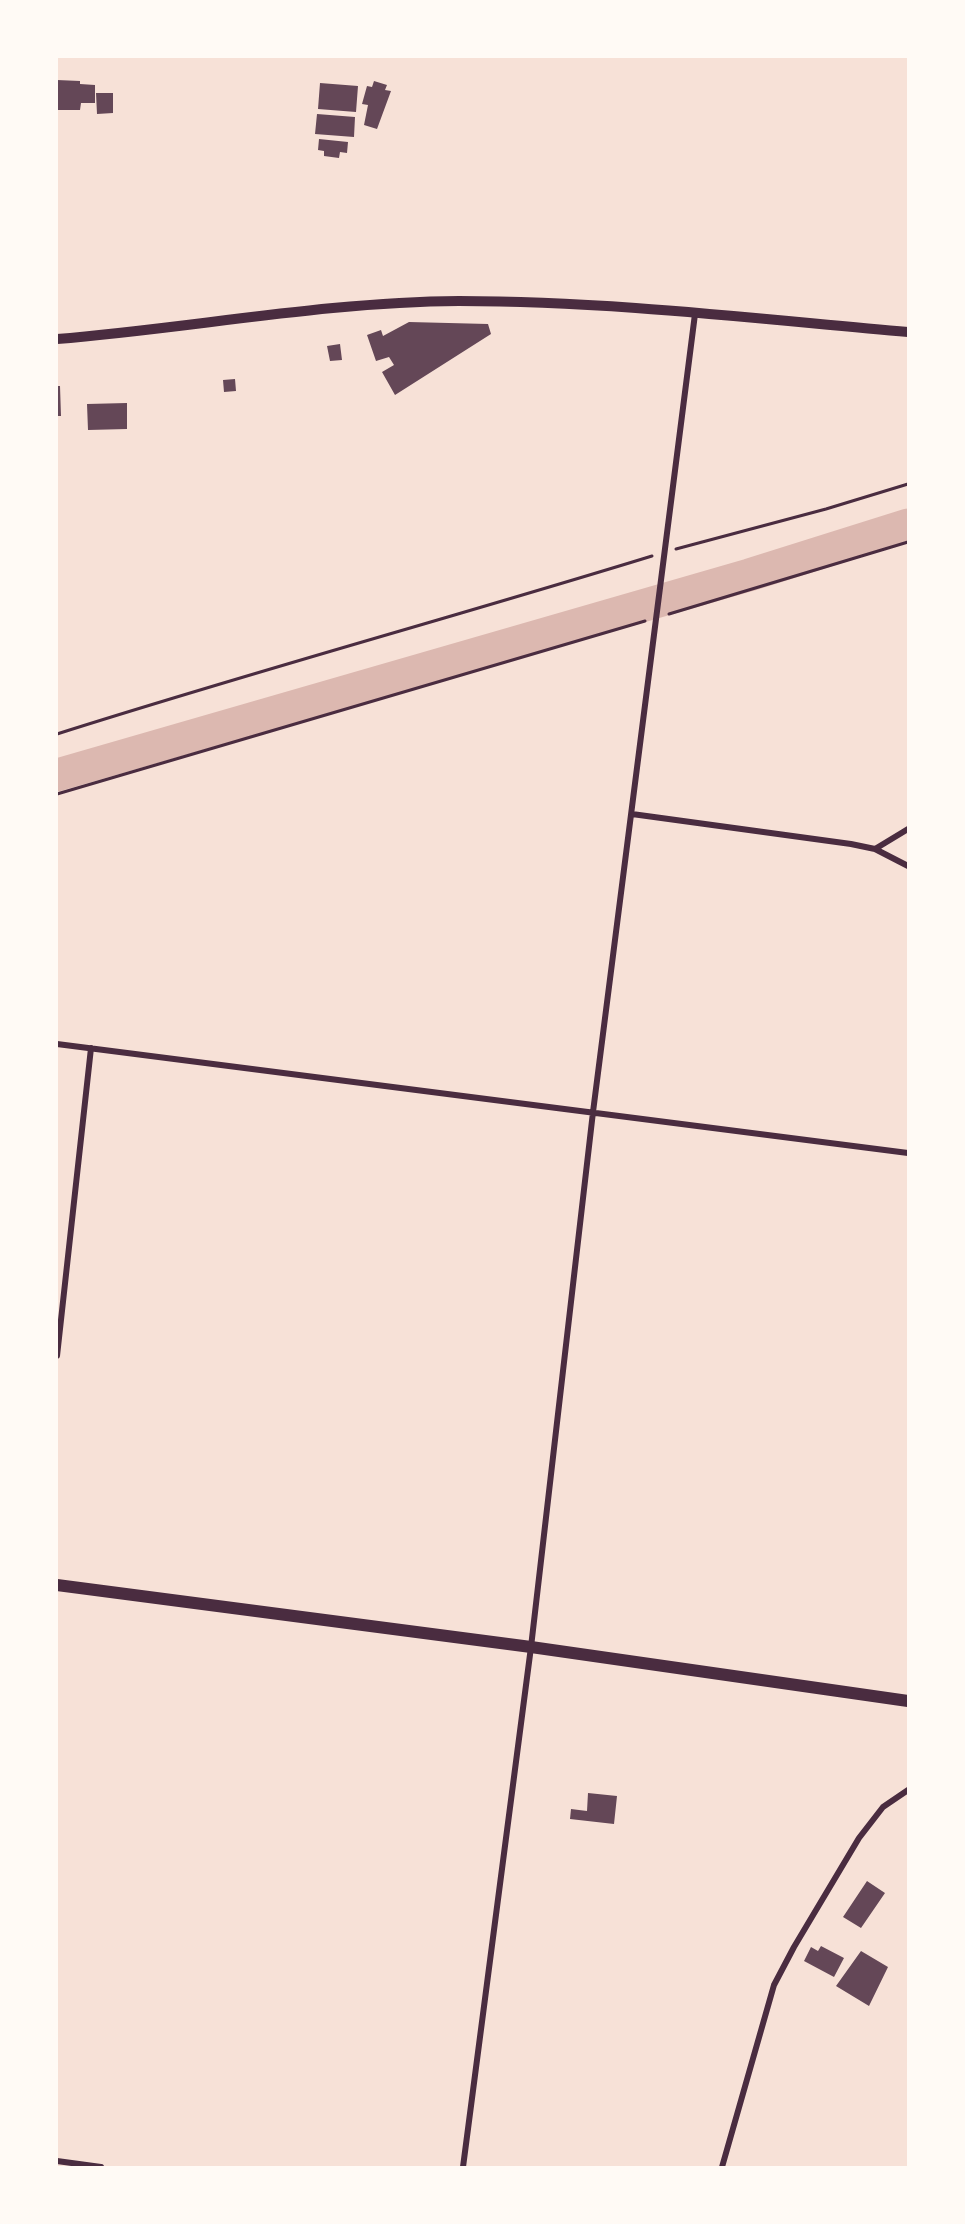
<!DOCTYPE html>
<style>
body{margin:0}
#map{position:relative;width:965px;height:2224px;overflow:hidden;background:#f7e1d7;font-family:"Archivo Narrow",sans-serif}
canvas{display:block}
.frame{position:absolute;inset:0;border:58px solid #fffaf5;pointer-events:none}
</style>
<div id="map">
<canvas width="965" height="2224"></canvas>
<div class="frame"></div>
</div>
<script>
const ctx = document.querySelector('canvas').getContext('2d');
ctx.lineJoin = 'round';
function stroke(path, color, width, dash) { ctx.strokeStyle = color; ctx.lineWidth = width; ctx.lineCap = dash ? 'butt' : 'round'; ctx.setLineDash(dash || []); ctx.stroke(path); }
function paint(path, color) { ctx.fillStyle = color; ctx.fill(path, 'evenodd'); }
const river = new Path2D(`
 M57,775L749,575L908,525`);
const building = new Path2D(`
 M57,80L80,81V84L95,85V103H81L80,110H57Z
 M374,81L387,85L385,90L391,91L377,129L364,125L368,105L362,104L367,86L372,87Z
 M320,83L358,86L356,112L318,109Z
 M96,93H113V113L97,114Z
 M317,114L355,117L354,137L315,134Z
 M319,139L348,142L347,153L340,152L339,158L324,156V151L318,150Z
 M409,322L488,324L491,334L395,395L382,372L394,365L389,357L376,361L367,335L381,330L383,336Z
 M340,344L342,360L330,361L327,346Z
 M235,379L236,391L224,392L223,380Z
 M57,386H60L61,416H57Z
 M127,403V429L88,430L87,404Z
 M588,1793L617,1796L614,1824L570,1819L571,1809L587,1811Z
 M867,1881L885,1893L861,1928L843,1917Z
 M821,1946L844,1958L834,1977L804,1961L811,1947L818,1951Z
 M861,1951L888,1967L869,2006L836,1986Z`);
const path = new Path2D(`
 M676,549L826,509L908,484
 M669,614L908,542
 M57,734C255,671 454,617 652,556
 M57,794L645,621`);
const minor = new Path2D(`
 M632,814L851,844L875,849L908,866
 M875,849L908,829
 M57,1044L908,1153
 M57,1356L91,1048
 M57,2161L101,2167
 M463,2167L531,1647L593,1112L695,314
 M722,2167L774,1985L794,1947L859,1838L883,1807L908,1790`);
const tertiary = new Path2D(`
 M57,339C191,328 324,302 459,301C609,301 759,319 908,332`);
const secondary = new Path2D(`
 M57,1585L531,1647L908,1701`);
stroke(river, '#dcb8b0', 33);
paint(building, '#644757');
stroke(path, '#4a2c40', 3);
stroke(minor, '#4a2c40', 6);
stroke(tertiary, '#4a2c40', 10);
stroke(secondary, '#4a2c40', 12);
</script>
